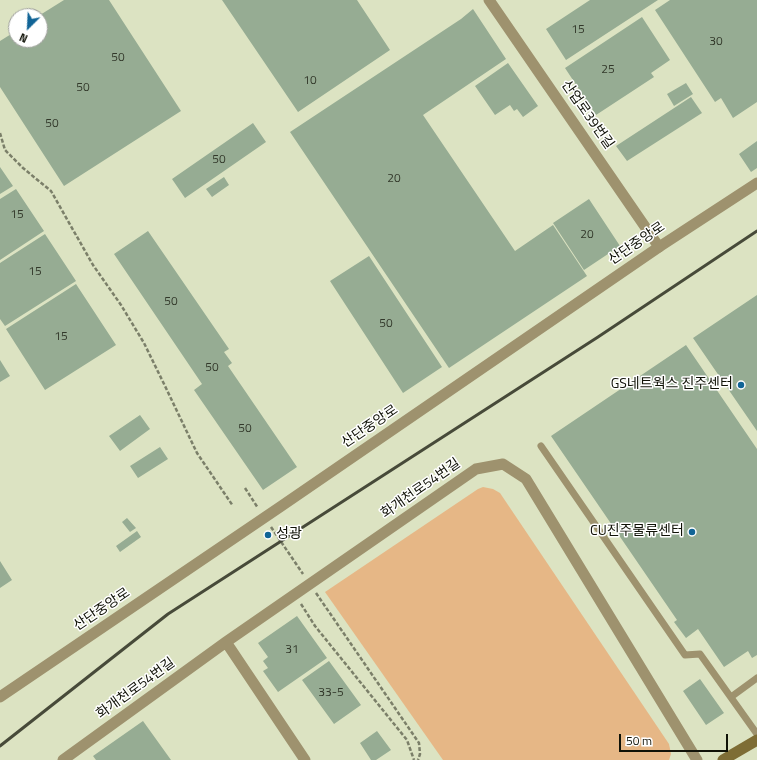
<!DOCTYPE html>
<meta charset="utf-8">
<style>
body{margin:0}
#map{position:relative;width:757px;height:760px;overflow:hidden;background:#dce3c2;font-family:"Titillium Web",sans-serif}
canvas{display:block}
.north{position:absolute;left:8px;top:8px;width:40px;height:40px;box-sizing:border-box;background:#fff;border:1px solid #9fa09c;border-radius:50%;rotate:204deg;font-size:11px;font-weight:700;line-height:16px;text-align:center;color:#101207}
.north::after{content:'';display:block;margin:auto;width:14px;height:18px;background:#116496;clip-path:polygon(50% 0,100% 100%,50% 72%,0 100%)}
.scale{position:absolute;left:619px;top:734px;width:109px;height:18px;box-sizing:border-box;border:2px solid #101207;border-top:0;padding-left:5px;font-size:12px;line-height:14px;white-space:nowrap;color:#101207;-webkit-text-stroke:3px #fff;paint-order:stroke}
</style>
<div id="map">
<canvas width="757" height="760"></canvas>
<div class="north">N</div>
<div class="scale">50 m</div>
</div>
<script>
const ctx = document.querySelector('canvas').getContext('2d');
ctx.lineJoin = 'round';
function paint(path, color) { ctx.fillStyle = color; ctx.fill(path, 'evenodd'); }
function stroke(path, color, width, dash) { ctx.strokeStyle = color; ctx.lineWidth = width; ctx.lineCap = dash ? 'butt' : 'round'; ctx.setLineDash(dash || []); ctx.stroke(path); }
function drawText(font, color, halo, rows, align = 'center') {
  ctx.font = font + ' "Titillium Web","Noto Sans KR",sans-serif'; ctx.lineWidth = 3; ctx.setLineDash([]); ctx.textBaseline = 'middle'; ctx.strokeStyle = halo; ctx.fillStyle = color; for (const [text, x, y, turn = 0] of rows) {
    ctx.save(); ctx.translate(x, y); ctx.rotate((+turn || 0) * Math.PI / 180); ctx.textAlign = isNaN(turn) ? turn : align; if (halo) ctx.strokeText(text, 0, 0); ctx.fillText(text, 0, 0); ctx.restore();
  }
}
const green = new Path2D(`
 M483,487L493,489L500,493L669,744L671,754L669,760H443L325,592L478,489Z`);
const building = new Path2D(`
 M64,0H109L181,111L64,186L0,87V41L16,31V40H40V15Z
 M222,0H357L390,50L298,112Z
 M590,0H658L566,60L546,29Z
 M670,0H757V102L733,118L721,98L715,102L655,10Z
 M473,9L506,59L423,115L515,251L553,225L587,276L449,368L290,132L461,19Z
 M642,17L670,60L651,73L654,77L596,115L565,68Z
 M508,63L538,106L523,117L517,109L514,111L510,105L495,115L475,86Z
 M686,83L693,94L674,106L667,94Z
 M691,97L702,113L627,161L616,146Z
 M253,123L266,142L185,198L172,179Z
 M757,141V168L751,172L739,154Z
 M0,167L13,186L0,194Z
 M224,177L229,185L212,197L206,189Z
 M16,189L44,231L0,260V199Z
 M589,199L620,246L584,270L553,223Z
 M148,231L229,349L224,352L232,363L228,366L297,467L263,490L194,390L202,384L114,254Z
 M45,234L76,281L5,326L0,319V263Z
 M369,256L442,367L403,393L330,281Z
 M76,284L116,345L45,390L6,329Z
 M757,295V431L693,338Z
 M686,345L757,449V655L752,658L748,651L724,667L698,629L686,638L674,622L677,620L551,436Z
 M0,360L10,376L0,382Z
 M140,415L150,429L120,451L109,436Z
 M160,447L168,459L138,478L130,466Z
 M127,518L136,528L130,532L122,522Z
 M137,531L141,537L120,552L116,546Z
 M0,561L12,580L0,588Z
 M297,616L327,658L278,692L263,671L268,668L263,661L268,657L258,643Z
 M329,661L361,705L334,724L302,680Z
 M700,679L724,713L706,725L683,691Z
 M143,721L171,760H96L93,756Z
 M377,731L391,750L376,760H371L360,743Z`);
const path = new Path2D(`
 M0,133L5,150L23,168L51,191L93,265L121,305L144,343L165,386L197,453L233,506
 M245,488L258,508
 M271,527L303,574
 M316,593L419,743L420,754L418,760
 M301,604L315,626L407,740L414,760`);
const service = new Path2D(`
 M541,446L685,655L700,654L757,734
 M731,697L757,678`);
const minor = new Path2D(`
 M489,0L659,247
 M226,642L305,760
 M63,760L226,642L476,469L503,464L526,479L697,760`);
const tertiary = new Path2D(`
 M0,697L280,507L659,247L757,183`);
const secondary = new Path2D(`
 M723,760L757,740`);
const rail = new Path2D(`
 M0,746L168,614L598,337L757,231`);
const markers = [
 [741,385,4,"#116496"],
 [692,532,4,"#116496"],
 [268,535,4,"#116496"]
];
const numberNames = [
 ["15",578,30],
 ["30",716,42],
 ["50",118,58],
 ["25",608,70],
 ["10",310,81],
 ["50",83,88],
 ["50",52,124],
 ["50",219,160],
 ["20",394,179],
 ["15",17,215],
 ["20",587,235],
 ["15",35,272],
 ["50",171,302],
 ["50",386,324],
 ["15",61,337],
 ["50",212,368],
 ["50",245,429],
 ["31",292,650],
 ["33-5",331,693]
];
const streetNames = [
 ["산업로39번길",587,115,55],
 ["산단중앙로",637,244,-34],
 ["산단중앙로",370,427,-34],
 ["화개천로54번길",421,489,-35],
 ["산단중앙로",102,610,-34],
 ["화개천로54번길",136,689,-36]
];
const poiNames = [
 ["GS네트웍스 진주센터",733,385],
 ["CU진주물류센터",684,532],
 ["성광",276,535,"left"]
];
paint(green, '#e6b786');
paint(building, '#96ac93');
stroke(path, '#7b7f69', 2.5, [4, 2]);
stroke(service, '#9e926e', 7);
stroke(minor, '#9e926e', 11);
stroke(tertiary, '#9e926e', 11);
stroke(secondary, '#7e6d35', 11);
stroke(rail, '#474a39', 3);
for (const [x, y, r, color] of markers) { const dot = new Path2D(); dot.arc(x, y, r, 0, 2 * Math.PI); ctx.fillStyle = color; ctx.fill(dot); stroke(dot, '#fff', 1.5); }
drawText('12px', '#32382a', null, numberNames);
drawText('14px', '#101207', '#fff', streetNames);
drawText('14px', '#101207', '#fff', poiNames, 'right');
</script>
